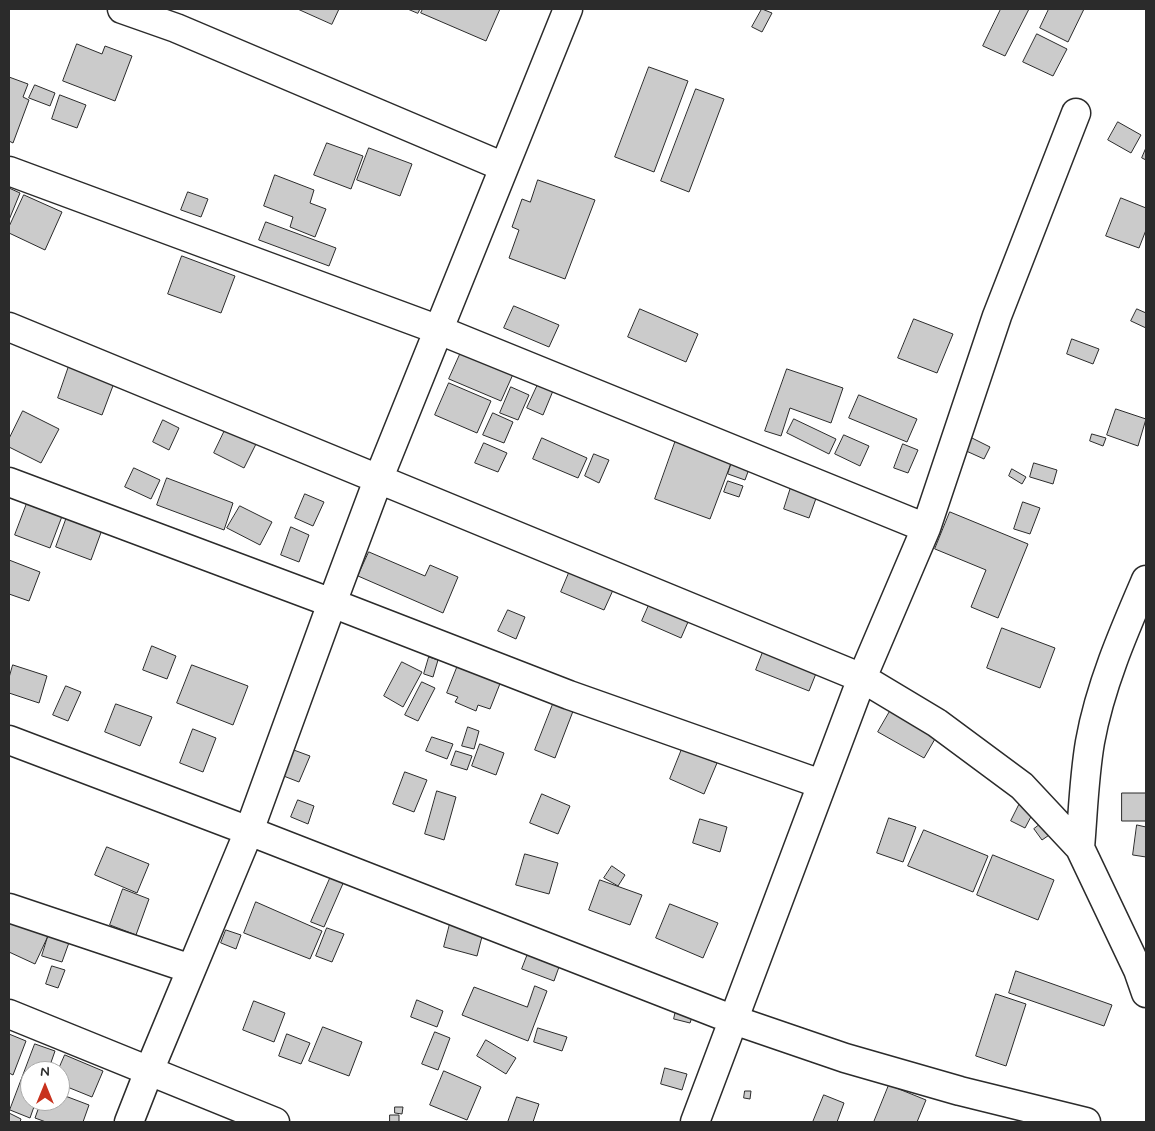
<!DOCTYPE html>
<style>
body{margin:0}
#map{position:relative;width:1155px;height:1131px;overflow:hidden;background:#fff;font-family:Mynerve,sans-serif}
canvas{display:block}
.frame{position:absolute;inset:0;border:10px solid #2b2b2b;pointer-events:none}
.north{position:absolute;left:20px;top:1061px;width:50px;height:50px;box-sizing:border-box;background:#fff;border:1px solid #aaa;border-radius:50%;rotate:0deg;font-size:14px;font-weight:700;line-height:20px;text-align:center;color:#2b2b2b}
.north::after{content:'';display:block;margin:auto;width:18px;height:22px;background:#c8321e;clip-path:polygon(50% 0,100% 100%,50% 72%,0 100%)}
</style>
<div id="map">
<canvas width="1155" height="1131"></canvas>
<div class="frame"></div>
<div class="north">N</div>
</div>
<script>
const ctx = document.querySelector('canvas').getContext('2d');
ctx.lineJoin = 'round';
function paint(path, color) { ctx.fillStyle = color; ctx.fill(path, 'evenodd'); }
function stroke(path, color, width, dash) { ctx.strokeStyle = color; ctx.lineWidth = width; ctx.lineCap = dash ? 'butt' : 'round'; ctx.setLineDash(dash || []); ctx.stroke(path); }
const building = new Path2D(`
 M298,9H339L332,24Z
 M408,9H420L418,13Z
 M423,9H500L486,41L421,13Z
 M762,9L772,13L762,32L752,27Z
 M1001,9H1029L1005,56L983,46Z
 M1049,9H1084L1068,42L1040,28Z
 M1037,34L1067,49L1053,76L1023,62Z
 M77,44L102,54L105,46L132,56L115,101L63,81Z
 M649,67L688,81L654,172L615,157Z
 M9,77L28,84L23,97L29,100L13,143L9,141Z
 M35,85L55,93L50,106L29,98Z
 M696,89L724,99L689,192L661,181Z
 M60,95L86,105L77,128L52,119Z
 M1118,122L1141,135L1131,153L1108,140Z
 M327,143L363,156L351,189L314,175Z
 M369,148L412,164L400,196L357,180Z
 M1146,148V160L1142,158Z
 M275,175L314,190L310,203L326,209L315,237L290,227L293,217L264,206Z
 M538,180L595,200L565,279L509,258L519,230L512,227L522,199L530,202Z
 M9,188L20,193L9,220Z
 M188,192L208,199L201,217L181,210Z
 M24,195L62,212L45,250L9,233V227Z
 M1121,198L1146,208V230L1139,248L1106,236Z
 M266,222L336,248L329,266L259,240Z
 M182,256L235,276L221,313L168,294Z
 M514,306L559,325L549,347L504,328Z
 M640,309L698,334L686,362L628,337Z
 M1137,309L1146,313V328L1131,321Z
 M914,319L953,334L937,373L898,358Z
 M1072,339L1099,349L1093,364L1067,354Z
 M462,350L514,372L501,401L449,379Z
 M69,366L114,383L102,415L58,398Z
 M787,369L843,388L831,423L790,408L781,436L765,431Z
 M540,380L555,386L543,415L527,408Z
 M449,383L491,401L477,433L435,415Z
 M511,387L529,395L518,420L500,413Z
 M859,395L917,419L907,442L849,418Z
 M1116,409L1146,419L1138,446L1107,435Z
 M23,411L59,429L41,463L9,447V439Z
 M493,413L513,422L504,443L483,435Z
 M794,419L836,439L829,454L787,433Z
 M163,420L179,428L169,450L153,442Z
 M226,428L257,442L244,468L214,453Z
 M1092,434L1106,438L1103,446L1090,441Z
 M844,435L869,446L860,466L835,454Z
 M677,437L733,458L710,519L655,499Z
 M970,437L990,447L984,459L964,450Z
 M542,438L587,458L578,478L533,459Z
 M484,443L507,453L498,472L475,463Z
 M903,444L918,450L908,473L894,468Z
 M736,449L754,455L745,480L728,474Z
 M594,454L609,460L599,483L585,476Z
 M1034,463L1057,470L1053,484L1030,477Z
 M134,468L160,480L151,499L125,487Z
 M1012,469L1026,477L1022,484L1009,476Z
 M167,478L233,503L224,530L157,505Z
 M728,481L743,486L739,497L724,492Z
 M793,481L819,490L809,518L784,509Z
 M305,494L324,502L313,526L295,518Z
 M29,498L64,511L50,548L15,535Z
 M1023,502L1040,508L1030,534L1014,529Z
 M240,506L272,522L260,545L227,528Z
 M950,512L1028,544L998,618L971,607L986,570L935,549Z
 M68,514L103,527L91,560L56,547Z
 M291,527L309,535L299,562L281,555Z
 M369,552L425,576L430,565L458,577L443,613L358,576Z
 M9,560L40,572L29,601L9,594Z
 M574,561L618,579L604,610L561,592Z
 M656,589L695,606L681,638L642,621Z
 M508,610L525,617L516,639L498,631Z
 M1002,628L1055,648L1040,688L987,668Z
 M770,634L823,656L809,691L756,670Z
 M152,646L176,656L167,679L143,670Z
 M429,657L438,660L433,677L424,674Z
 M460,660L503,676L490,709L478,705L476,711L455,702L458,697L447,693Z
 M402,662L422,672L403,707L384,696Z
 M13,665L47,676L39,703L9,693V678Z
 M192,665L248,686L233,725L177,703Z
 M422,682L435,688L418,721L405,715Z
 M66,686L81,692L68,721L53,715Z
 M555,699L575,706L555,758L535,750Z
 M116,704L152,717L140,746L105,732Z
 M893,706L939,732L924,758L878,732Z
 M468,727L479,731L474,749L462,746Z
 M193,729L216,738L203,772L180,763Z
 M432,737L453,744L447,759L426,751Z
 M480,744L504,753L496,775L472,766Z
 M291,749L310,756L299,782L281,775Z
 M682,749L717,763L704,794L670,779Z
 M456,751L472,756L467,770L451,765Z
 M405,772L427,780L414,812L393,804Z
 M437,791L456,797L444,840L425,834Z
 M1122,793H1146V821H1122Z
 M542,794L570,806L558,834L530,823Z
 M298,800L314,806L308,824L291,817Z
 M1021,801L1035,809L1025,828L1011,821Z
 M889,818L916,827L903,862L877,853Z
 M700,819L727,827L720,852L693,843Z
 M1046,820L1055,831L1042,840L1034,829Z
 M1137,825L1146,827V857L1133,855Z
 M924,830L988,856L973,892L908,866Z
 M107,847L149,864L137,893L95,875Z
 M525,854L558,863L549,894L516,885Z
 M993,855L1054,880L1038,920L977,895Z
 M612,866L625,875L618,886L604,878Z
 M335,867L348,872L324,927L311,922Z
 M600,880L642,895L630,925L589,910Z
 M123,889L149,899L136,935L110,925Z
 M256,902L322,931L310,959L244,933Z
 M670,904L718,923L703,958L656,938Z
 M453,912L486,921L477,956L444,947Z
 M9,917L48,936L35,964L9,952Z
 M327,928L344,934L332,962L316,956Z
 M50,930L71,937L62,962L42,956Z
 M226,930L241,935L236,949L221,943Z
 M534,938L565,950L554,981L522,969Z
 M52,966L65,970L58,988L46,984Z
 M1016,971L1112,1005L1104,1026L1009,993Z
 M535,986L547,991L528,1041L462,1015L474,987L527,1007Z
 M996,994L1026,1004L1006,1066L976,1056Z
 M417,1000L443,1011L437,1027L411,1017Z
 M254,1001L285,1013L274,1042L243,1030Z
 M678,1001L695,1009L690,1023L674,1019Z
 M323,1027L362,1042L349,1076L309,1061Z
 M538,1028L567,1037L562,1051L534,1042Z
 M435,1032L450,1038L438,1070L422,1064Z
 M9,1034L26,1041L13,1075L9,1073Z
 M287,1034L310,1043L301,1064L279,1056Z
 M486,1040L516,1058L506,1074L477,1056Z
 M35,1044L55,1051L48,1071H30V1101H36L30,1118L10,1110Z
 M65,1055L103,1071L92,1097L60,1084V1071H58Z
 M665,1068L687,1074L682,1090L661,1084Z
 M444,1071L481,1087L467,1120L430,1105Z
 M889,1085L926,1100L917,1122H874Z
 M745,1091H751L750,1099L744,1098Z
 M60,1094L89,1105L83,1122H46L35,1118L41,1101H60Z
 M824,1095L844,1103L837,1122H813Z
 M517,1097L539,1104L533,1122H508Z
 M395,1107H403L402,1114L395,1113Z
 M9,1113L21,1119L20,1122H9Z
 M390,1115H399V1122H390Z`);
const minor = new Path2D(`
 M122,9L176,28L504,167
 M9,171L439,330L926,528
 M9,327L862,678L937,723L1022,786L1080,848L1138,970L1146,993
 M9,482L332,603L569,695L821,784
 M9,740L249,831L734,1020L845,1058L960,1091L1086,1122
 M1080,848C1083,813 1084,777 1090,742C1100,686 1124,631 1146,580
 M9,908L191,969
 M9,1014L275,1122
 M129,1122L149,1071L249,831L332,603L378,480L568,9
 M695,1122L862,678L926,528L997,316L1076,113`);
paint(building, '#cbcbcb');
stroke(building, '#2b2b2b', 1);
stroke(minor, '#2b2b2b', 31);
stroke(minor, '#fff', 28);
</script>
